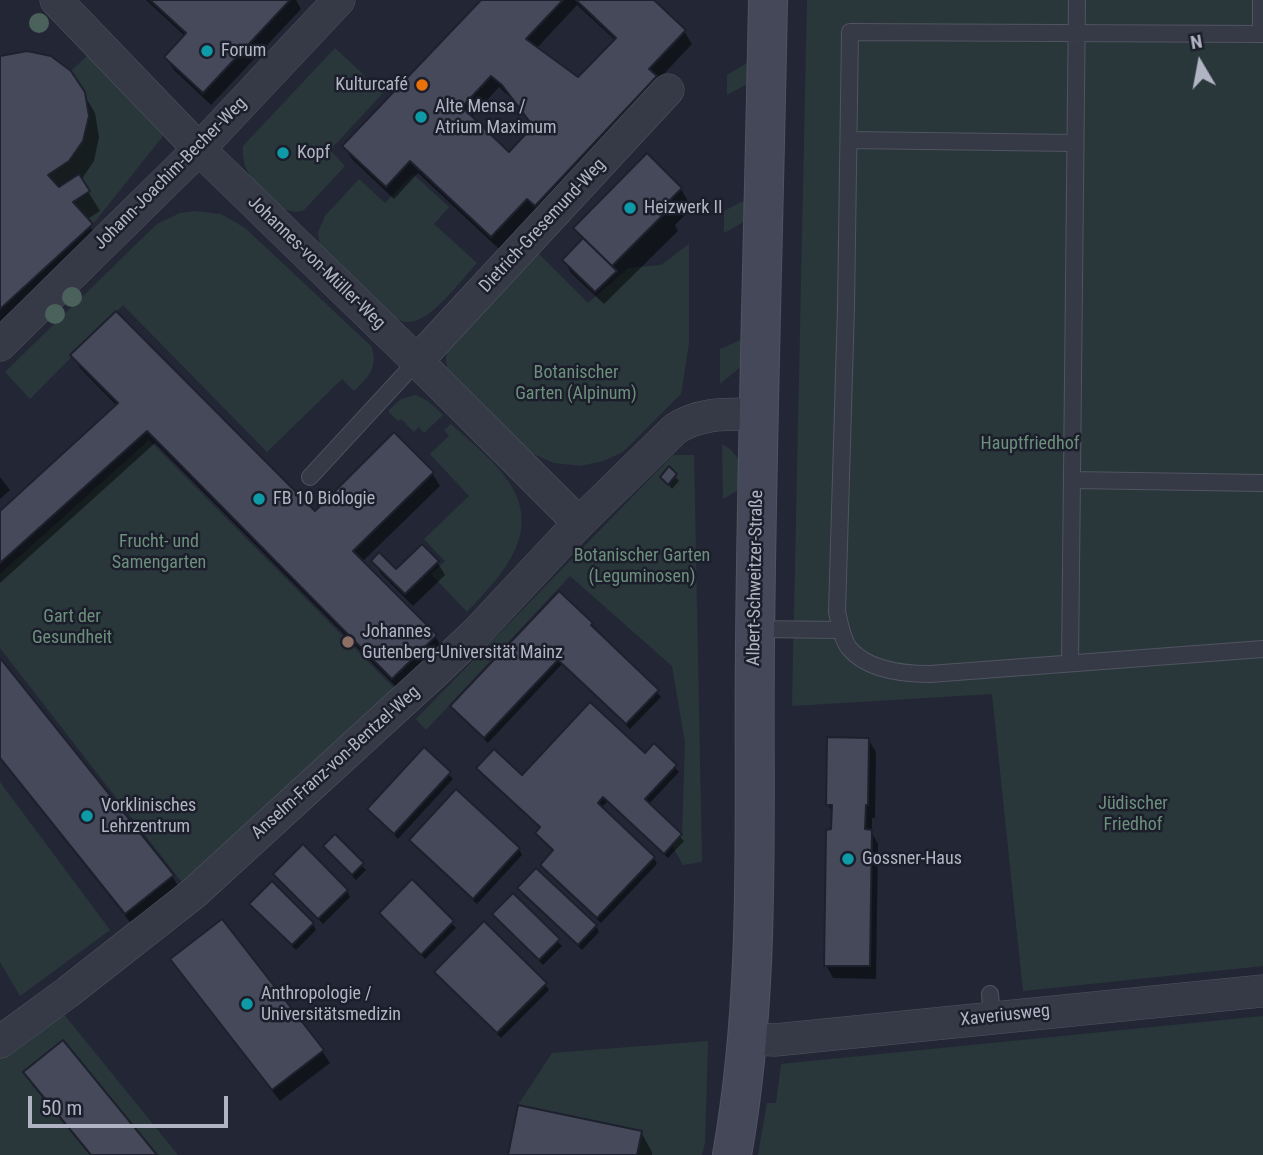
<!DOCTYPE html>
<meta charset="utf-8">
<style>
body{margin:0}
#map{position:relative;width:1263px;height:1155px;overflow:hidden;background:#232735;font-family:"Roboto Condensed",sans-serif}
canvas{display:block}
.north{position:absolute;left:1165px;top:28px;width:70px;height:70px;-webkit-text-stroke:5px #1c1f2b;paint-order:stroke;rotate:350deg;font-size:19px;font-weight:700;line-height:28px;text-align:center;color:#b1b4c3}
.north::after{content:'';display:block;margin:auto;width:24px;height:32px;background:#b1b4c3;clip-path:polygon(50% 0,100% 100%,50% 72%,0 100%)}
.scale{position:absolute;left:28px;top:1096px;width:200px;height:32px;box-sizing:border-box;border:4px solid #b1b4c3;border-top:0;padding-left:9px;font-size:21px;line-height:24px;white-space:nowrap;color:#b1b4c3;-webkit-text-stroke:5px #1c1f2b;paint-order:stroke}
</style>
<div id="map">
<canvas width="1263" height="1155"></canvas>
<div class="north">N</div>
<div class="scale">50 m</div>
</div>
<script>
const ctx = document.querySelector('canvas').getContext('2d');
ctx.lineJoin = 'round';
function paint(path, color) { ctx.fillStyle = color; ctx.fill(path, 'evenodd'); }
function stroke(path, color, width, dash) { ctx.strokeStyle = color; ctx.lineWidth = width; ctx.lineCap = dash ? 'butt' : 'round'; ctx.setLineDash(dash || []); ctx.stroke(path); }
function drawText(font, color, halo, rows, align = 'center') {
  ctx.font = font + ' "Roboto Condensed",sans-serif'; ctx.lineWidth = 5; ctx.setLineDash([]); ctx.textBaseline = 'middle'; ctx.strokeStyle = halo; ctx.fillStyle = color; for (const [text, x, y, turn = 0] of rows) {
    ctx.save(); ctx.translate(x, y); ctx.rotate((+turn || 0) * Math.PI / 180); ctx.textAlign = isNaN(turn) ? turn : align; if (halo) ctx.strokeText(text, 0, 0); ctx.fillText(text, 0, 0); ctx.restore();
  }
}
const green = new Path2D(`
 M807,0H1263V966L1023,991L992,694L792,706Z
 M335,48L383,93L330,150L345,166L304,210L296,212L282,209C263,190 240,175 243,146Z
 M89,54L163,136L93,224L73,202L90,191L79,174L59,187L48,175C92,146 100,116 71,71Z
 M752,60L751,82L727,95V75Z
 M413,174L449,207L434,224L477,263C462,279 434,317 414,321C404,324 396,319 388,313L321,249L319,240L318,232L325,216L359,179L385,203Z
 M749,198V219L724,233V211Z
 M194,211L221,214L245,228L371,346C379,367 368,377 354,391L342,379L267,452L123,305L30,399L5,372L157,224L180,213Z
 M689,244V343L681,394L623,452L603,461L580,466L554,463L529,452L450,378C445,364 445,355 449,340L534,249L588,303L628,268L661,265Z
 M747,337L743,365L720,384V349Z
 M416,395L428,401L443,415L424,433L419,427L414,432L401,419L398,421L388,411L401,399Z
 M451,424C469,441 495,461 508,481C544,533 501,576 467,612L431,574L445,561L424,539L469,496L430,454L449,436L444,430Z
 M149,440L398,692L183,884L0,648V574Z
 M722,444C741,454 742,468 742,488L723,499Z
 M673,455H694L702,862L683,865L672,845L682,834L685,743L672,666L570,576L426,730L416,719Z
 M0,782L110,930L20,996L0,962Z
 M62,1012L178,1155H0V1057Z
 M1263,1016V1155H758L767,1103H776L781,1064Z
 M708,1041L705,1143L702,1155H637L642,1131L518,1105L552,1053Z`);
const shadow = new Path2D(`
 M146,0H296L301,9L211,105L174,70L166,58L186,37Z
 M483,0H652L684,31L692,44L499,249L418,173L394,199L352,159L344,147ZM577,5L616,41L579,80L536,49ZM499,87L512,99L534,128L509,155L471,118Z
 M0,58L83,93L95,113L99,137L94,161L81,180L100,211L86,220L102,245L0,338Z
 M681,189L692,208L675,225L678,231L604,304L571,273L564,260L583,241L575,228Z
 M73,355L315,513L432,473L440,486L362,562L435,636L443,649L400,691L155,443L0,583V514L117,406L80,368Z
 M669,469L679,481L672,489L662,477Z
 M0,477L10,490L0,499Z
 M373,561L396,572L437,562L445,575L413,606L381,574Z
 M592,624L661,697L630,729L562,664L488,743L455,712L452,706Z
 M0,661L172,876L180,889L133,926L0,759Z
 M868,739L876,752L875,818H872V833L878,844L876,979L833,978L826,965L833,831V813L828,805Z
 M654,746L679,772L648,805L684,841L668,858L607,802L601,808L654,858L657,864L601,923L545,871L542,865L554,852L540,839L537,833L541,829L481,774L478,768L522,778L645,756Z
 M424,750L453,779L398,839L369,809Z
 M456,791L519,849L522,855L477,904L414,846L411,840Z
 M335,837L366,870L356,880L325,847Z
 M275,874L347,891L350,897L323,924Z
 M412,882L456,928L425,959L381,913Z
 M519,889L596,926L599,932L582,950L523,895Z
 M513,895L562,946L543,965L495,914Z
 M255,910L313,924L316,930L296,950Z
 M173,960L322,1051L330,1063L280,1101L180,972Z
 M437,972L545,984L549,990L501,1038Z
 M25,1073L155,1155H90L33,1086Z
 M641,1132L652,1152V1155H509Z`);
const building = new Path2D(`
 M150,0H290L203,93L164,57L186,33Z
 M481,0H563L526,39L578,77L616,38L576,0H654L686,30L649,69L657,76L535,206L527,199L491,237L410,161L386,187L342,146ZM491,76L502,85L533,126L509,152L462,107Z
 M27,51L51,56L71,71L85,92L89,116L83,141L69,161L48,175L59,187L79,174L90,191L73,202L93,224L0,309V56Z
 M647,153L682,188L664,206L668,210L612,266L573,228Z
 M583,238L617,271L595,292L562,260Z
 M116,311L315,511L394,432L434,472L353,551L437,635L392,679L147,431L0,563V511L118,403L70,355Z
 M669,466L677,474L668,485L660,477Z
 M422,544L439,561L405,594L371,561L379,552L396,569Z
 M559,591L593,623L591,625L659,690L626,724L558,660L484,738L450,706Z
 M0,658L174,875L125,914L0,758Z
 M590,702L645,753L654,743L677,765L645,799L682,834L664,854L603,797L598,803L655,857L597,918L540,865L553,850L535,833L540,827L476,768L494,749L522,775Z
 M827,737L869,738L868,805H866L865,829L872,830L870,966H824L826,830L831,829L832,805H826Z
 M424,747L451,772L394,834L367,809Z
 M456,789L520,848L473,899L409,840Z
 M335,834L364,863L352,875L323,846Z
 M303,844L348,890L318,919L273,874Z
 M536,868L597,925L578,945L517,888Z
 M412,879L454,921L421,955L379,913Z
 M272,881L314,923L292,945L249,904Z
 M513,893L560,939L539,960L492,914Z
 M222,919L324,1050L272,1090L170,959Z
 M484,921L547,983L497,1033L434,972Z
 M63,1040L157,1155H91L23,1072Z
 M518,1105L642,1131L637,1155H508Z`);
const lane = new Path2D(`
 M1261,0V34
 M1263,34L850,32L846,307L837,612C840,624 842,639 849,648C868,671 904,674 930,674L1263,649
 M849,140L1075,143
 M310,477L417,361
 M1072,480L1263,483
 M755,629L841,630
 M1070,663L1077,0
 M990,994L992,1017`);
const street = new Path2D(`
 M56,0L199,149L417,361L579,523
 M0,345L199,149L339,0
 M417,361L668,90
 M747,1039L775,1040L1263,991
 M0,1042L68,992L194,893L435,672L477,632L579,523L675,429C701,412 729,414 759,414`);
const secondary = new Path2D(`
 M732,1155C762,987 753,814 755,645C757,430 764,215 768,0`);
const trees = [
 [39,23],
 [72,297],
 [55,314]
];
const markers = [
 [207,51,7,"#0f9aa8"],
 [422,85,7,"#e8710a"],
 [421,117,7,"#0f9aa8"],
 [283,153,7,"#0f9aa8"],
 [630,208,7,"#0f9aa8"],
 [259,499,7,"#0f9aa8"],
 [348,642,7,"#8d6e63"],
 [87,816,7,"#0f9aa8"],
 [848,859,7,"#0f9aa8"],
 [247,1004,7,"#0f9aa8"]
];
const poiNames = [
 ["Forum",221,51],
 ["Kulturcafé",408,85,"right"],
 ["Alte Mensa /",435,107],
 ["Atrium Maximum",435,128],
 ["Kopf",297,153],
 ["Heizwerk II",644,208],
 ["FB 10 Biologie",273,499],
 ["Johannes",362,632],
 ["Gutenberg-Universität Mainz",362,653],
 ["Vorklinisches",101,806],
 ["Lehrzentrum",101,827],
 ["Gossner-Haus",862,859],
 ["Anthropologie /",261,994],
 ["Universitätsmedizin",261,1015]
];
const streetNames = [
 ["Johann-Joachim-Becher-Weg",171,174,-45],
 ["Dietrich-Gresemund-Weg",543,226,-47],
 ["Johannes-von-Müller-Weg",316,263,44],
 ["Albert-Schweitzer-Straße",756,578,-89],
 ["Anselm-Franz-von-Bentzel-Weg",336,763,-42],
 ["Xaveriusweg",1005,1016,-6]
];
const parkNames = [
 ["Botanischer",576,373],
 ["Garten (Alpinum)",576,394],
 ["Hauptfriedhof",1030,444],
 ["Frucht- und",159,542],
 ["Samengarten",159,563],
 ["Botanischer Garten",642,556],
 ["(Leguminosen)",642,577],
 ["Gart der",72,617],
 ["Gesundheit",72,638],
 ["Jüdischer",1133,804],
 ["Friedhof",1133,825]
];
paint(green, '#29373b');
paint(shadow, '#0007');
paint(building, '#45495a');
stroke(building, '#1e212d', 2);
stroke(lane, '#515461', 18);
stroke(street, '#515461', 33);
stroke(secondary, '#515461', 40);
stroke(lane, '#363946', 16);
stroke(street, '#363946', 32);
stroke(secondary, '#454859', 38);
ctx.fillStyle = '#4b615c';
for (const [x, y] of trees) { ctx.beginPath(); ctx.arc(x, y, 10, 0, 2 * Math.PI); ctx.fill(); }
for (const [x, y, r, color] of markers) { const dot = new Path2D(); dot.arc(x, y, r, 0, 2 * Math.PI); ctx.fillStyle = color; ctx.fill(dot); stroke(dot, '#1c1f2b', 2.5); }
drawText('18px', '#b1b4c3', '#1c1f2b', poiNames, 'left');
drawText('18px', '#b1b4c3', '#1c1f2b', streetNames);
drawText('18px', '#6c907c', '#1c1f2b', parkNames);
</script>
